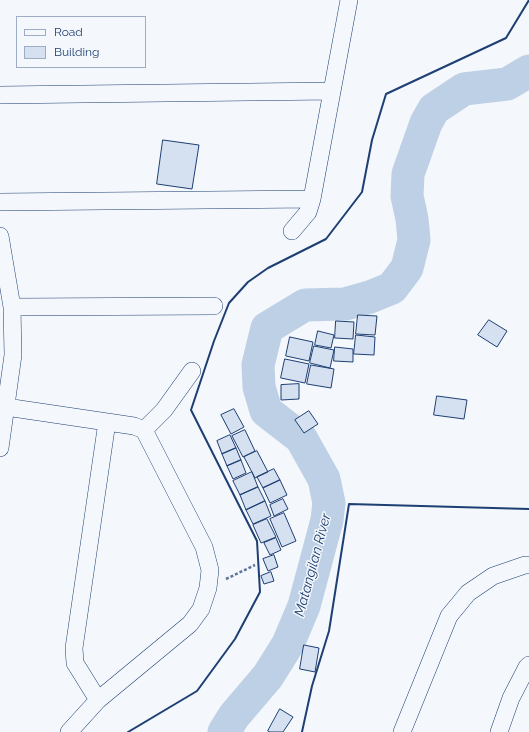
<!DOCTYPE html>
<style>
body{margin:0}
#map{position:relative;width:529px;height:732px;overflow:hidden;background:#f4f7fb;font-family:Raleway,sans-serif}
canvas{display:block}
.legend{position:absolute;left:16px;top:16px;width:130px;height:52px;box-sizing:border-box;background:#f4f7fb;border:1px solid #9eadc5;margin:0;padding:5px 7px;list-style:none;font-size:12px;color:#1d3f73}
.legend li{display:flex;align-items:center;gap:8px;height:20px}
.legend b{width:20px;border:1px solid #9eadc5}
</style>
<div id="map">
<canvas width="529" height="732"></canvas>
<ul class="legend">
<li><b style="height:5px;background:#f4f7fb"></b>Road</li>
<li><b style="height:11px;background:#d5e0f0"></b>Building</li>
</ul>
</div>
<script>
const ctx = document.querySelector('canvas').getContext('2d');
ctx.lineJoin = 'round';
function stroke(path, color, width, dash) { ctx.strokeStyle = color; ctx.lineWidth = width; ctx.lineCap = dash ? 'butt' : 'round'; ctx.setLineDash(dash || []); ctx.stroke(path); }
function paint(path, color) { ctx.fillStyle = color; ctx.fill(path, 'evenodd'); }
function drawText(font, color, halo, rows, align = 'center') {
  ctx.font = font + ' Raleway,sans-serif'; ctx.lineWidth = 3; ctx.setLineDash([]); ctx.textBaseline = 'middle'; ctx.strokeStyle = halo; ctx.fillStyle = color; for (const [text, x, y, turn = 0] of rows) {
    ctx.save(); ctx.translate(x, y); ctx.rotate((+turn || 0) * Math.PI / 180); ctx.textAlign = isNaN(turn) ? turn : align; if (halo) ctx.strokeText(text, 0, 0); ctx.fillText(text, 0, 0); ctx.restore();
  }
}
const river = new Path2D(`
 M224,732L234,716L268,676L288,644L304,606L327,520L329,503L324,479L301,438L266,411L259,387L258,365L267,328L305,305L345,304L370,297L392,288L407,268L414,240L412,219L407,196L408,174L426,123L434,109L464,89L507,84L529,71`);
const building = new Path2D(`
 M163,140L199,145L192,189L157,184Z
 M358,315L377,316L375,335L356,334Z
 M489,320L507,331L497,347L478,335Z
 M336,321L354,322L353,339L335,338Z
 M318,331L334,335L331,348L315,345Z
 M356,335L375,337L374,355L354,354Z
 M290,337L313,342L309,361L286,356Z
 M314,346L334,350L330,368L310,363Z
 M335,347L353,349V362L334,361Z
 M285,359L309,364L305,383L281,378Z
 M311,365L334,369L331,388L307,384Z
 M299,384V399L281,400V385Z
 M437,396L467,400L464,419L434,415Z
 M234,409L244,427L231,434L221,415Z
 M309,411L318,424L304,433L295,420Z
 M245,430L255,451L243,457L232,436Z
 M230,435L236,448L222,454L217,441Z
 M236,448L241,460L227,466L222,454Z
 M257,451L268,472L255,478L244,457Z
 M241,460L246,473L233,479L227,466Z
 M274,469L280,480L263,488L257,477Z
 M252,472L258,487L240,495L233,481Z
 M280,480L287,495L270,503L263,488Z
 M258,487L265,501L246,510L240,495Z
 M283,499L288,509L274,516L270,505Z
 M265,501L271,516L253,524L246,510Z
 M284,513L296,541L282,547L270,519Z
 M267,519L276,537L261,543L253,525Z
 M276,538L281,550L270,555L264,543Z
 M274,555L278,567L268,571L263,559Z
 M271,572L274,581L264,584L261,576Z
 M304,645L319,648L315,672L300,669Z
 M280,709L293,717L283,732H270L268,731Z`);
const path = new Path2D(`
 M226,579L255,565`);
const street = new Path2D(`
 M0,95L332,91
 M0,202L312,199
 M292,231L308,212L312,199L349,0
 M0,236L12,307L13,355L0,448
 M12,307L214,306
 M6,407L134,426L144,430L204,547L210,570L208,588L201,609L190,624L98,700L69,732
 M144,430L164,410L192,371
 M98,700L75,663L74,648L107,422
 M402,732L449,616L468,593L493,576L525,565H529
 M499,732L511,698L527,667L529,665`);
const wall = new Path2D(`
 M128,732L197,691L235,639L260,592L257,541L191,410L214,341L229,303L248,282L268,268L326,239L362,192L372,140L386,94L506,38L529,0
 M302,732L312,686L329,631L349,504L529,509`);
const waterNames = [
 ["Matangilan River",313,565,-75]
];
stroke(river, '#bed0e5', 33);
paint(building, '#d5e0f0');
stroke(building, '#1d3f73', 1);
stroke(street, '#1d3f73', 18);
stroke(path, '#5e769c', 2.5, [3, 2]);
stroke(street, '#f4f7fb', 17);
stroke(wall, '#1d3f73', 2);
drawText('italic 14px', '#1d3f73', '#f4f7fb', waterNames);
</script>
